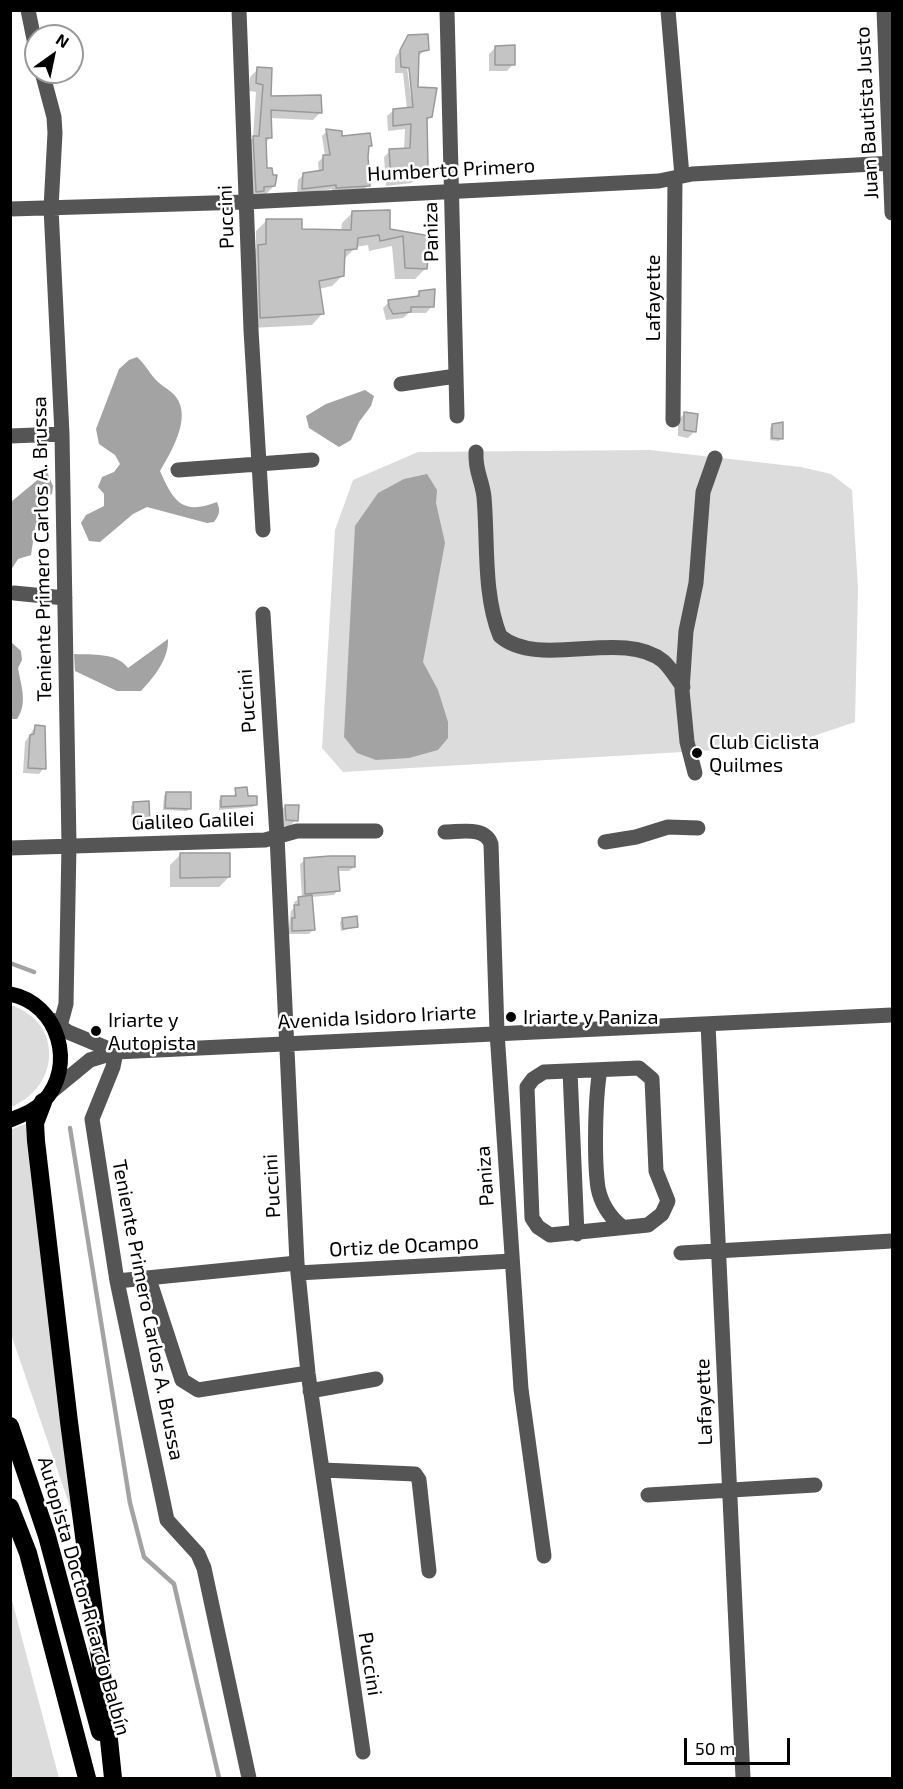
<!DOCTYPE html>
<meta charset="utf-8">
<style>
body{margin:0}
#map{position:relative;width:903px;height:1789px;overflow:hidden;background:#fff;font-family:"Exo 2",sans-serif}
canvas{display:block}
.frame{position:absolute;inset:0;border:12px solid #000;pointer-events:none}
.north{position:absolute;left:24px;top:24px;width:60px;height:60px;box-sizing:border-box;background:#fff;border:2px solid #999;border-radius:50%;rotate:33deg;font-size:16px;font-weight:700;line-height:24px;text-align:center;color:#000}
.north::after{content:'';display:block;margin:auto;width:21px;height:27px;background:#000;clip-path:polygon(50% 0,100% 100%,50% 72%,0 100%)}
.scale{position:absolute;left:684px;top:1738px;width:106px;height:27px;box-sizing:border-box;border:3px solid #000;border-top:0;padding-left:8px;font-size:18px;line-height:21px;white-space:nowrap;color:#000;-webkit-text-stroke:4px #fff;paint-order:stroke}
</style>
<div id="map">
<canvas width="903" height="1789"></canvas>
<div class="frame"></div>
<div class="north">N</div>
<div class="scale">50 m</div>
</div>
<script>
const ctx = document.querySelector('canvas').getContext('2d');
ctx.lineJoin = 'round';
function paint(path, color) { ctx.fillStyle = color; ctx.fill(path, 'evenodd'); }
function stroke(path, color, width, dash) { ctx.strokeStyle = color; ctx.lineWidth = width; ctx.lineCap = dash ? 'butt' : 'round'; ctx.setLineDash(dash || []); ctx.stroke(path); }
function drawText(font, color, halo, rows, align = 'center') {
  ctx.font = font + ' "Exo 2",sans-serif'; ctx.lineWidth = 5; ctx.setLineDash([]); ctx.textBaseline = 'middle'; ctx.strokeStyle = halo; ctx.fillStyle = color; for (const [text, x, y, turn = 0] of rows) {
    ctx.save(); ctx.translate(x, y); ctx.rotate((+turn || 0) * Math.PI / 180); ctx.textAlign = isNaN(turn) ? turn : align; if (halo) ctx.strokeText(text, 0, 0); ctx.fillText(text, 0, 0); ctx.restore();
  }
}
const green = new Path2D(`
 M650,450L801,467L831,474L852,490L858,588L855,722L784,746L343,772L322,748L335,530L353,480L418,452Z
 M11,1005C64,1023 60,1087 11,1107Z
 M28,1123L79,1533L11,1334L10,1130Z
 M10,1593L59,1778H13L11,1771Z`);
const water = new Path2D(`
 M137,357C145,364 148,371 155,379C161,386 171,390 176,397C192,418 171,452 160,471C174,503 183,515 217,502C221,511 219,515 214,522L207,523L147,507L133,514L100,542L89,541L81,523L86,515L104,506V494L98,487L102,477L114,472L120,464L115,455L99,444L96,429L119,369L129,360Z
 M365,390L374,396L371,406L359,422L351,440L339,447L309,428L306,416L326,404Z
 M47,472L53,486L52,494L46,496L35,528L31,555L18,559L11,570V502Z
 M427,474L437,490L436,503L445,543L423,662L438,690L448,722V738L438,750L409,758L376,760L357,753L344,737L355,526L378,493L404,479Z
 M168,639C169,659 154,677 141,691H117L75,671L74,654C92,655 116,652 128,668Z
 M11,642L21,651L22,660L18,668C21,686 28,703 17,719H11Z`);
const shadow = new Path2D(`
 M409,37L427,49L418,56L417,89L435,90V102L431,106L430,117L426,121L427,168L411,183L386,186L384,157L390,151L404,150L405,129L388,131L387,116L394,110L407,109L403,73H395V58ZM406,60H409L413,96L411,97Z
 M496,47L513,64L507,71H489V54Z
 M258,69L269,98L321,112L313,120L270,118V138L265,143V170L274,186L266,194L248,199L246,145L253,138L256,92L249,91L250,77Z
 M327,131L340,138L371,145L367,149L368,185L363,191L332,192V189L297,194L298,180L304,174L319,172L318,162L325,156L322,136Z
 M353,212L388,230L428,237L426,268L415,279H395L392,246L369,251L368,245L356,247L344,259L343,275L332,286L319,289L322,314L312,325L250,328L247,257L256,248V231L266,221L300,230L341,231L342,223Z
 M419,293L432,306L426,313H409L403,318L386,320L383,308L389,302L414,298Z
 M685,413L695,431L688,438L678,436V420Z
 M773,425L781,438L779,441L770,440V428Z
 M35,727L44,768L39,774L23,773L25,742Z
 M236,790L256,804L253,807L219,810V800L222,798H233Z
 M166,793L190,808L187,811L163,810L164,796Z
 M134,804L148,822L145,825L131,826V806Z
 M285,806L296,820L290,826H280L279,813Z
 M180,855L229,877L219,887H170V865Z
 M305,860L354,867L349,871H337L338,890L334,895L310,897L313,930L309,934H288L291,911L295,907L294,902L302,898L300,864Z
 M343,919L356,927L341,931L340,922Z`);
const stream = new Path2D(`
 M10,963L34,972
 M70,1128L130,1503L144,1557L174,1584L219,1778`);
const building = new Path2D(`
 M428,34L429,50L419,52L418,87L437,88L432,117L427,118L428,168L419,170V177L391,181L389,149L410,148L411,124L393,126V109L413,107L409,68L401,67L400,50L408,35Z
 M515,45V65H495V46Z
 M257,67L272,68L271,96L321,95L322,113L271,110L272,138H266L267,168H272L273,175H277L275,186L264,187V191L256,192L253,136H259L263,85L256,83Z
 M326,129L342,131V136L370,133L372,146H369L368,157L370,186L336,188V185L302,189L303,173L323,170V155H330Z
 M390,210V229L430,236L427,269L405,268L403,236L380,241L379,235L358,238L357,249L345,250L344,276L319,281L324,314L260,318L258,245L266,244V219H302V229L351,230L352,211Z
 M435,289L434,307H411V312L393,314L389,307L388,300L419,296V291Z
 M684,412L698,414L696,432L684,430Z
 M783,422V439L772,438V424Z
 M35,725L45,726L46,769L28,768L30,735L34,734Z
 M247,787L248,796H257V805L221,807V796H236L235,788Z
 M166,792H191V809L165,808Z
 M149,801L150,823H134L133,802Z
 M285,805H299L298,821L286,820Z
 M180,853H230V877L180,878Z
 M330,856H355V867H338L340,891L305,894L304,858Z
 M312,895L315,930L292,931V918H295L294,905H299L298,897Z
 M357,916L358,927L343,929L342,918Z`);
const minor = new Path2D(`
 M28,10L36,49
 M239,10L251,330L263,530
 M447,10L457,416
 M668,10L682,176
 M884,10L892,213
 M42,72L54,117L55,133L51,208L62,434L69,845L66,1004L60,1026
 M10,209L246,202L659,181L692,174L892,163
 M401,384L456,376
 M673,420L675,178
 M10,436L62,434
 M476,452C475,472 482,479 484,497C488,542 483,594 500,636C540,670 622,628 663,661C670,667 677,679 683,687
 M178,470L312,460
 M14,593L65,598
 M263,614L277,836L297,1263L308,1373L363,1752
 M695,773L687,742L682,690L686,631L696,583L703,492L715,458
 M445,832C461,832 485,826 491,844L497,1032L521,1389L544,1556
 M605,842L636,837L668,827L698,828
 M10,848L265,840L297,831H376
 M52,1020L68,1032L116,1052
 M708,1024L743,1778
 M116,1052L113,1067L92,1119L117,1281L167,1520L198,1554L204,1568L249,1778
 M639,1068L652,1079L656,1171L668,1201L662,1214L648,1225L550,1235L538,1227L532,1218L527,1087L533,1079L544,1072Z
 M600,1070C595,1098 594,1160 598,1188C601,1203 610,1217 622,1227
 M570,1071L577,1234
 M51,1092L90,1060L116,1052L892,1015
 M681,1253L892,1241
 M298,1273L512,1261
 M149,1279L182,1380L198,1390L308,1373
 M117,1281L297,1263
 M310,1391L376,1379
 M323,1470L415,1474L419,1480L429,1571
 M648,1495L815,1485`);
const major = new Path2D(`
 M10,994C59,1003 77,1067 43,1102C34,1111 23,1115 10,1120`);
const highway = new Path2D(`
 M43,1102L35,1123L36,1141L69,1422L102,1673L113,1778
 M10,1426L47,1536L100,1732
 M10,1507L28,1553L87,1778`);
const markers = [
 [697,753,6,"#000"],
 [511,1017,6,"#000"],
 [96,1031,6,"#000"]
];
const streetNames = [
 ["Juan Bautista Justo",867,113,-93],
 ["Humberto Primero",451,170,-3],
 ["Puccini",226,217,-92],
 ["Paniza",431,232,-91],
 ["Lafayette",653,298,-90],
 ["Teniente Primero Carlos A. Brussa",42,549,-91],
 ["Puccini",247,701,-94],
 ["Galileo Galilei",193,821,-2],
 ["Avenida Isidoro Iriarte",377,1017,-3],
 ["Paniza",485,1176,-94],
 ["Puccini",272,1186,-93],
 ["Ortiz de Ocampo",404,1246,-3],
 ["Teniente Primero Carlos A. Brussa",148,1310,79],
 ["Lafayette",704,1402,-92],
 ["Autopista Doctor Ricardo Balbín",84,1596,74],
 ["Puccini",370,1664,81]
];
const poiNames = [
 ["Club Ciclista",709,742],
 ["Quilmes",709,765],
 ["Iriarte y Paniza",523,1017],
 ["Iriarte y",108,1020],
 ["Autopista",108,1043]
];
paint(green, '#dcdcdc');
paint(water, '#a3a3a3');
paint(shadow, '#0003');
stroke(stream, '#a3a3a3', 4.5);
paint(building, '#c4c4c4');
stroke(building, '#999', 1.5);
stroke(minor, '#555', 15);
stroke(major, '#000', 15);
stroke(highway, '#000', 18);
for (const [x, y, r, color] of markers) { const dot = new Path2D(); dot.arc(x, y, r, 0, 2 * Math.PI); ctx.fillStyle = color; ctx.fill(dot); stroke(dot, '#fff', 2); }
drawText('20px', '#000', '#fff', streetNames);
drawText('20px', '#000', '#fff', poiNames, 'left');
</script>
